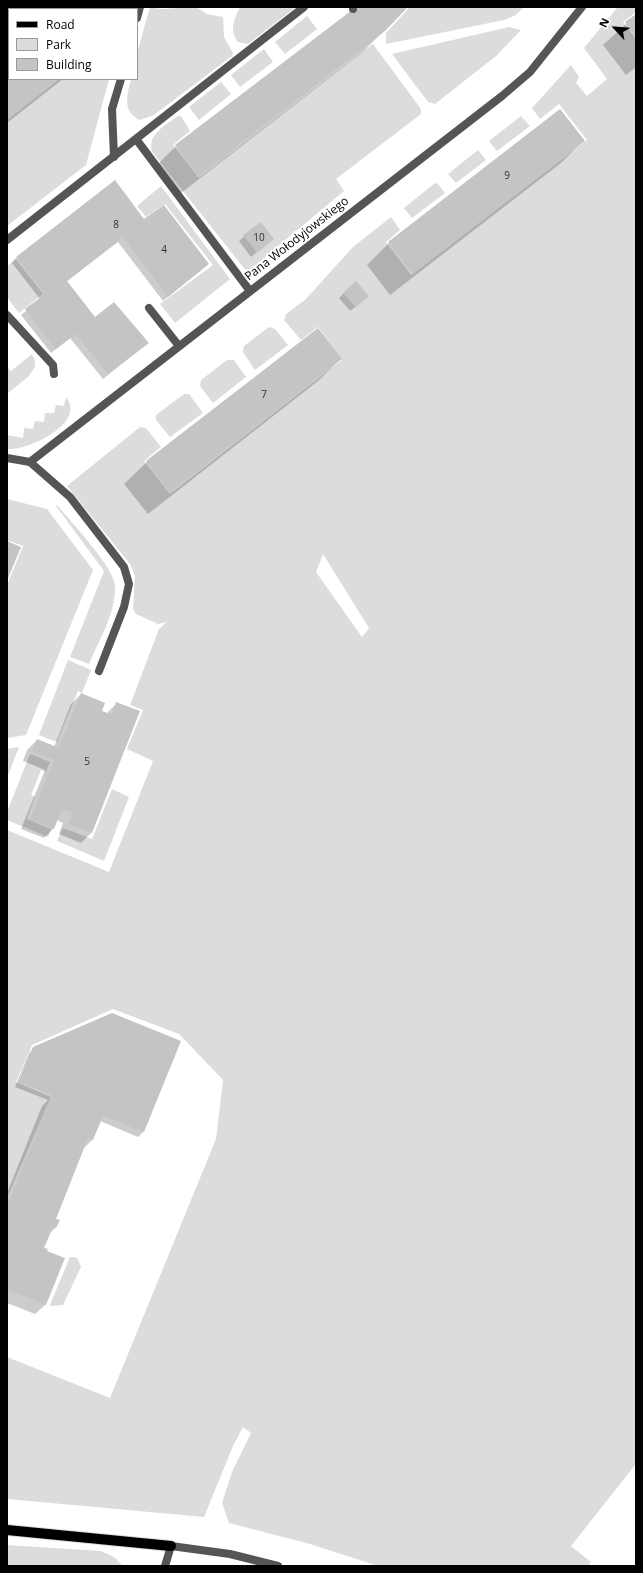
<!DOCTYPE html>
<meta charset="utf-8">
<style>
body{margin:0}
#map{position:relative;width:643px;height:1573px;overflow:hidden;background:#fff;font-family:"Open Sans",sans-serif}
canvas{display:block}
.frame{position:absolute;inset:0;border:8px solid #000;pointer-events:none}
.legend{position:absolute;left:8px;top:8px;width:130px;height:72px;box-sizing:border-box;background:#fff;border:1px solid #999;margin:0;padding:5px 7px;list-style:none;font-size:12px;color:#000}
.legend li{display:flex;align-items:center;gap:8px;height:20px}
.legend b{width:20px;border:1px solid #999}
.north{position:absolute;left:595px;top:8px;width:40px;height:40px;-webkit-text-stroke:3px #fff;paint-order:stroke;rotate:296deg;font-size:11px;font-weight:700;line-height:16px;text-align:center;color:#000}
.north::after{content:'';display:block;margin:auto;width:14px;height:18px;background:#000;clip-path:polygon(50% 0,100% 100%,50% 72%,0 100%)}
</style>
<div id="map">
<canvas width="643" height="1573"></canvas>
<div class="frame"></div>
<ul class="legend">
<li><b style="height:5px;background:#000"></b>Road</li>
<li><b style="height:11px;background:#dcdcdc"></b>Park</li>
<li><b style="height:11px;background:#c4c4c4"></b>Building</li>
</ul>
<div class="north">N</div>
</div>
<script>
const ctx = document.querySelector('canvas').getContext('2d');
ctx.lineJoin = 'round';
function paint(path, color) { ctx.fillStyle = color; ctx.fill(path, 'evenodd'); }
function stroke(path, color, width, dash) { ctx.strokeStyle = color; ctx.lineWidth = width; ctx.lineCap = dash ? 'butt' : 'round'; ctx.setLineDash(dash || []); ctx.stroke(path); }
function drawText(font, color, halo, rows, align = 'center') {
  ctx.font = font + ' "Open Sans",sans-serif'; ctx.lineWidth = 4; ctx.setLineDash([]); ctx.textBaseline = 'middle'; ctx.strokeStyle = halo; ctx.fillStyle = color; for (const [text, x, y, turn = 0] of rows) {
    ctx.save(); ctx.translate(x, y); ctx.rotate((+turn || 0) * Math.PI / 180); ctx.textAlign = isNaN(turn) ? turn : align; if (halo) ctx.strokeText(text, 0, 0); ctx.fillText(text, 0, 0); ctx.restore();
  }
}
const green = new Path2D(`
 M51,7H99L100,9H48Z
 M150,7L161,9L196,7L207,14L223,17L224,37L233,53L232,56L154,115L140,120C122,112 127,95 131,79H137V53Z
 M240,7H296L248,44L238,42C229,30 234,20 240,7Z
 M410,7H524L516,15L504,20L386,44V33Z
 M618,7H636V12L623,22L636,39V1464L571,1546L591,1562L589,1566H378L310,1544L229,1523L222,1503L232,1472L251,1433L243,1427L233,1446L204,1517L7,1499V1357L110,1398L216,1139L223,1080L179,1034L113,1009L32,1045L16,1082L51,1097L7,1198V830L109,872L153,761L127,749L143,710L130,705L159,629L167,622L158,624L136,614L133,609L135,576L130,564L67,486L140,427L146,428L161,447L144,461L170,494L342,360L318,327L301,340L284,320L286,314L306,299L353,247L391,217L400,230L386,242L411,275L587,140L559,104L540,119L532,108L571,65L579,77L576,83L587,96L607,79L584,48ZM323,554L369,628L362,637L316,572Z
 M307,16L317,29L285,54L275,42Z
 M509,27L521,30L496,56L435,104L428,102L392,54Z
 M373,44L421,109V114L336,179L344,191L247,272L153,153C145,135 166,125 178,116H181L190,131L173,145L199,178Z
 M264,49L273,62L240,87L231,75Z
 M59,79H109L86,165L7,226V120Z
 M221,82L231,94L199,120L189,107Z
 M521,116L530,126L497,151L489,141Z
 M478,150L486,160L456,183L448,174Z
 M435,183L438,184L445,193L412,218L404,208Z
 M161,186L230,279L175,323L160,304L213,265L165,204L146,217L137,206Z
 M15,258L43,294L19,313L7,297V267Z
 M269,327L275,329L288,345L255,370L243,352L244,346Z
 M32,354L35,361V367L28,377L7,394V367L11,371Z
 M227,360H234L246,377L213,403L200,386L201,380Z
 M184,394H189L203,413L170,437L156,420V415Z
 M66,397C87,423 28,451 7,449V435L23,438L24,428L33,429L35,421L44,422L45,413H54L56,405L64,406Z
 M7,499L47,509L93,570L26,735L7,738V585L23,546L7,540Z
 M57,505C70,521 115,568 115,586C116,613 99,640 89,664L70,657L104,571L56,506Z
 M68,660L91,670L82,693L78,691L57,742L39,735Z
 M19,747L7,778V749Z
 M30,754L50,762L46,772L41,770L31,795L35,797L27,819L51,829L48,837L7,820V812Z
 M112,789L129,797L104,861L57,841L63,828L92,839Z
 M70,1257H75L78,1259L81,1267L63,1305L51,1306L50,1305Z
 M7,1545L101,1551L114,1557L123,1566H7Z`);
const shadow = new Path2D(`
 M100,7H124L122,9H98Z
 M407,7L363,52L176,197L154,168L176,146Z
 M636,15V67L626,75L603,45Z
 M9,69V79H63L7,123V71Z
 M583,141L561,163L390,295L367,265L389,243Z
 M144,221L208,264L163,301L118,242L66,282L95,318L148,343L103,379L70,338L51,353L21,315L40,299L12,263L17,258Z
 M260,223L273,239L251,257L239,241Z
 M344,293L363,301L350,311L339,298Z
 M341,359L318,381L148,514L124,484L147,462Z
 M81,694L101,712L106,714L116,704L91,833L81,843L59,834L63,823L57,820L53,829L44,838L21,829L45,770L23,761L27,750L37,740L54,747L71,704Z
 M180,1041L143,1132L138,1137L100,1121L92,1140L83,1149L55,1219L58,1221L55,1228L49,1234L43,1248L45,1305L35,1314L7,1303V1193L42,1106L48,1100L15,1087L29,1053L34,1048Z`);
const building = new Path2D(`
 M104,7H126L122,9H105Z
 M356,7H408L385,31L199,176L175,145Z
 M636,14V36L625,22Z
 M9,68V79H58L7,120V70Z
 M560,109L585,141L413,274L388,242Z
 M115,180L144,219L164,205L209,264L168,297L123,237L67,281L95,317L114,302L149,343L108,374L76,334L56,349L25,309L45,294L16,257Z
 M261,222L274,239L257,253L243,235Z
 M356,281L369,296L356,307L343,293Z
 M318,328L342,359L170,492L146,461Z
 M7,541L21,547L7,581Z
 M81,693L105,703L102,711L112,715L116,702L140,711L92,833L68,824L73,813L62,809L54,829L30,819L54,760L32,751L36,742L37,739L59,748Z
 M112,1013L181,1041L144,1132L103,1116L93,1140L88,1138L56,1219L60,1220L56,1228L53,1227L44,1248L48,1249L47,1251L65,1258L46,1305L7,1289V1206L52,1095L19,1082L33,1047Z`);
const lane = new Path2D(`
 M149,308L179,346
 M30,462L70,497L124,567L129,584L124,607L99,671`);
const street = new Path2D(`
 M353,7V9
 M31,9L34,7
 M137,18L140,7
 M7,29L9,27
 M136,139L250,291
 M114,157L112,109L121,79
 M7,240L304,7
 M7,315L53,365L54,374
 M7,458L30,462L502,96L530,72L582,7
 M165,1566L171,1546L230,1554L278,1566`);
const primary = new Path2D(`
 M7,1530L171,1546`);
const numberNames = [
 ["9",507,176],
 ["8",116,225],
 ["10",259,238],
 ["4",164,250],
 ["7",264,395],
 ["5",87,762]
];
const streetNames = [
 ["Pana Wołodyjowskiego",297,239,-38]
];
paint(green, '#dcdcdc');
paint(shadow, '#0003');
paint(building, '#c4c4c4');
stroke(primary, '#dbdbdb', 12);
stroke(lane, '#555', 8);
stroke(street, '#555', 8);
stroke(primary, '#000', 10);
drawText('10px', '#313131', null, numberNames);
drawText('12px', '#000', '#fff', streetNames);
</script>
